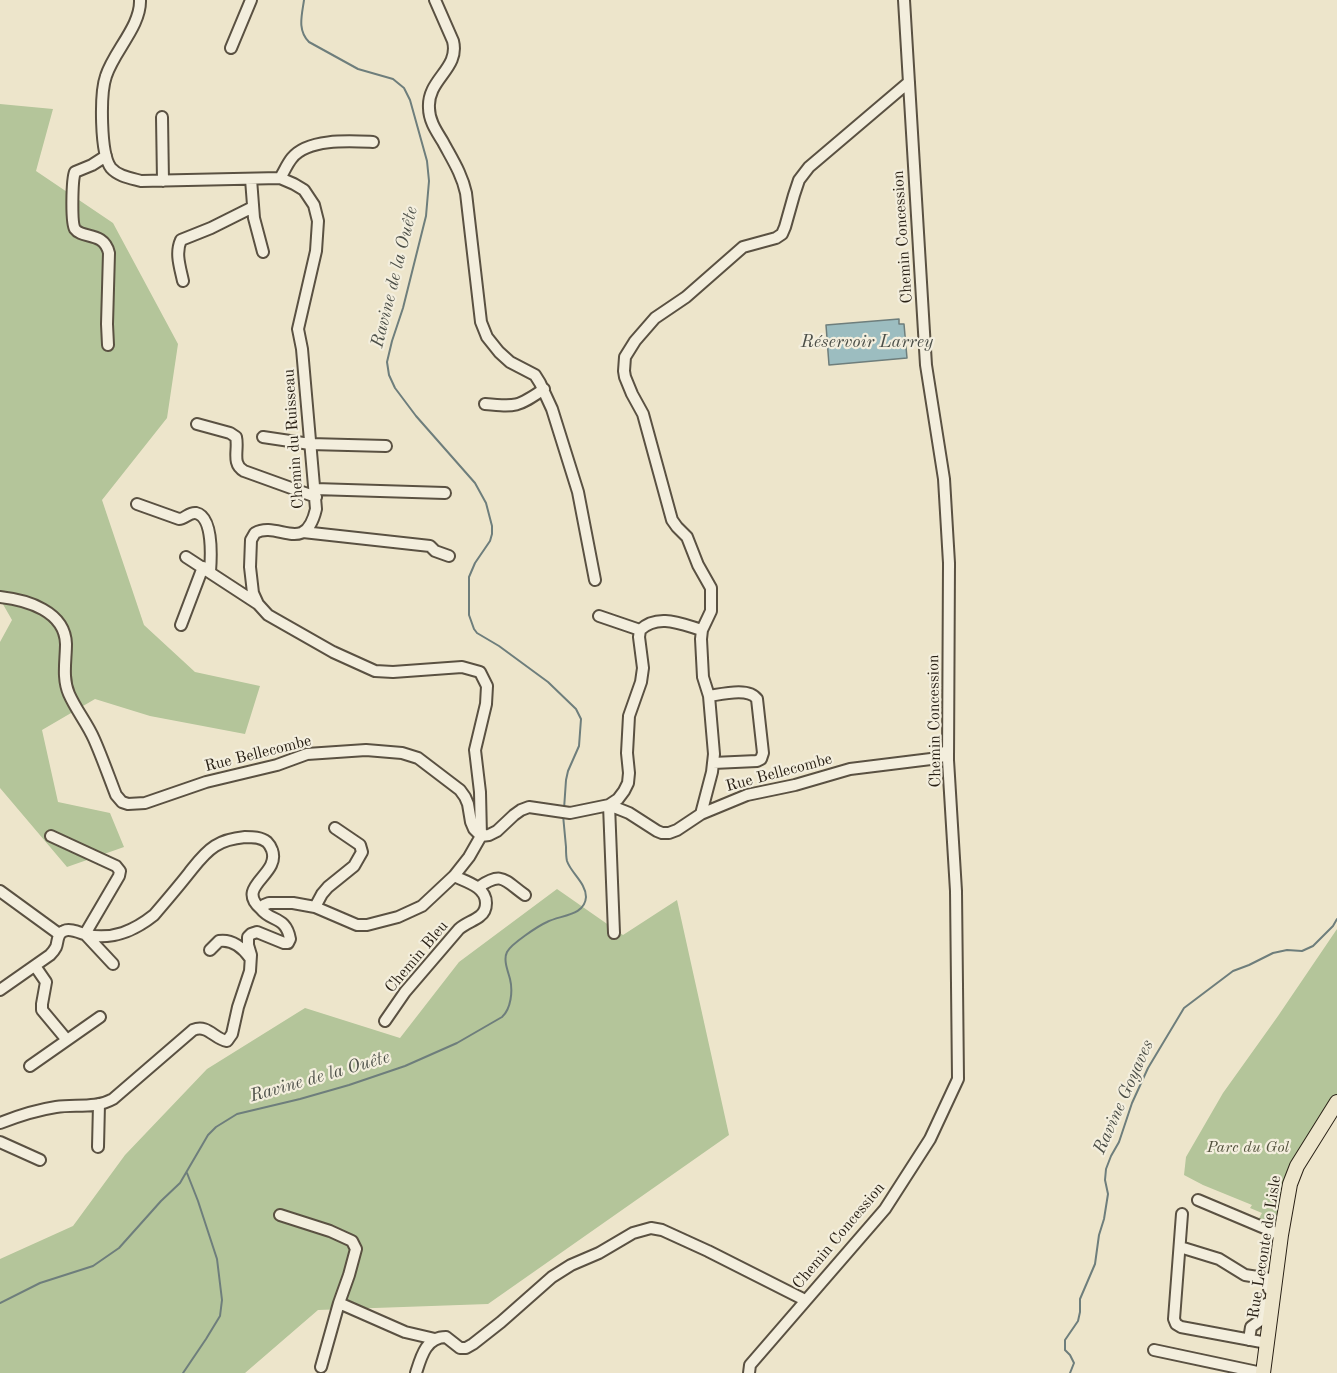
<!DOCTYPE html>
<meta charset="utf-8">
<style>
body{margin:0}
canvas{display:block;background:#ede5cb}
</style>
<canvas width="1337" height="1373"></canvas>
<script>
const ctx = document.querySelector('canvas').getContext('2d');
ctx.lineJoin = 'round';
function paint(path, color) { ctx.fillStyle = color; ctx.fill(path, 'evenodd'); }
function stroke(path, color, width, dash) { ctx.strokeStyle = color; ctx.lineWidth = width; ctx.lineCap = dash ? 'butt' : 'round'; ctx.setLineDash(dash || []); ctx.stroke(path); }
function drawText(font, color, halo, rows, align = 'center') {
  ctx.font = font + ' "Old Standard TT",serif'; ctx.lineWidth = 4.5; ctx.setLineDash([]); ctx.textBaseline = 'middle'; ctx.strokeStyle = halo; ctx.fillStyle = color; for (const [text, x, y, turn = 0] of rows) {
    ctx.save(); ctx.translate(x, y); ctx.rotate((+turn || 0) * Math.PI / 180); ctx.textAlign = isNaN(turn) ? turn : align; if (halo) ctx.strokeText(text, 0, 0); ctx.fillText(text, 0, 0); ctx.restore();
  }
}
const green = new Path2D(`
 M0,104L53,109L36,171L113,223L178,344L167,418L102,500L144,625L195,672L260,686L245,734L150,716L95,699L42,730L58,802L110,813L124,847L67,867L0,788V642L12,620L0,599Z
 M557,889L623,935L677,900L729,1135L488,1304L318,1310L245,1373H0V1259L73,1226L125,1155L207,1069L305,1008L400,1038L459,962Z
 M1337,929V1094L1295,1159L1279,1229L1257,1222L1262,1213L1250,1208L1252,1205L1203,1185L1184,1175L1186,1157L1223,1093L1278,1016Z`);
const water = new Path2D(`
 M899,319V324H904L907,358L829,365L826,325Z`);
const stream = new Path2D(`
 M304,0C302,15 297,30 309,42L358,69L393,79L404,88L410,100L427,161L429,181L426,216L403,308L392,341L387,362L389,375L395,388L416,416L475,483L486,503L492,526V534L490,541L475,563L469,577V615L474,629L477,633L499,646L548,682L576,709L581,719L579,746L568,771L566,780L564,809
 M0,1303L40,1283L93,1266L119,1248L161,1201L180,1183L208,1135L216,1127L237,1114L300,1099L349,1085L405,1066L457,1043L502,1017C511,1009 513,991 510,979C508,971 503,960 507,952C511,944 538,926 547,922C560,915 585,916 586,897C586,883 571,873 567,861C566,857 566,851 566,847C565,836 564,826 563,815
 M183,1373L206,1339L220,1316L222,1300L217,1259L198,1201L187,1173
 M1070,1373L1074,1363L1070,1355L1065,1350V1340L1078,1321L1080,1312V1299L1095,1264L1099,1235L1104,1219L1108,1194L1105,1180L1106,1169L1111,1156L1119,1142L1132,1103L1148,1068L1184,1008L1233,971L1249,965L1273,953L1287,950L1302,951L1313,946L1333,926L1337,919`);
const minor = new Path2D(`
 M435,0L453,41C460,69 427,79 429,108C429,121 437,132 443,142C452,159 462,174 466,193L481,322L487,337L499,352L510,362L535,375L540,383L552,409L578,492L595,580
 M231,48L251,0
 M162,117L163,181
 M106,156L92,165L75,172C72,179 71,223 75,229C82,239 104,231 109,253L107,324L108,345
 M280,178C284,172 287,164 292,158C308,138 351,141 373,142
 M251,179L254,218L263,252
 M183,281C180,267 175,253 181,240L211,228L253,207
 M485,404C516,407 518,407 544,389
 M197,424L230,433L236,437C239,449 231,464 244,471L316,497
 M263,437L310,444L386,446
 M315,489L445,493
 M137,504L179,519C185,519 189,512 196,513C214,517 211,559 210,572
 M303,532L430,546L435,551L449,556
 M186,557L258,604
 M0,597C27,600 65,611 66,644C66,660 62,678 69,694C76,710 87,723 94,739C102,757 109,777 116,795L122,802L128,804L145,803L206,782L277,765L307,754L366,750L402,753L418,758L460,790L465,797L468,804L471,822L474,829L481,836L489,835L497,831L514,815L521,810L529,807L570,813L609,805L629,813L657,831L662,833H669L677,830L701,814L747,795L795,785L850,769L939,758L948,749
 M599,616L640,630
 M181,625L203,567
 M709,696C722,694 749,687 757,699L763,753L761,759L757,761L713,763
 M701,814L712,772L714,754L709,696L703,677L701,639L702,630L711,611V588L698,565L687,537L677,527L672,520L643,414L632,394L625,377L624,371L625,357L635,341L655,318L686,297L743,247L776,238L782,234L785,227L794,195L799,180L809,167L909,82
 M51,836L116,866L120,871L119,876L85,934L113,964
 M479,887C502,871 504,880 525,895
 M0,891L59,934
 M315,907L322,894L328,887L354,866L362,852L360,845L335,828
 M614,933L609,805L618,799L624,791L628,783L629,773L627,753L629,716L641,682L643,668L639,637L640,630C658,613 681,624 702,630
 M210,950L219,941C232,939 243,948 250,958
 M35,966L46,982L42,1004V1010L67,1040
 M0,990L50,955C53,952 54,951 56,947C58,942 57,933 64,931C70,928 80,933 87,935C113,940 134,931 154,915C166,901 178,887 189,873C197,863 204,853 215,846C224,840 235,838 245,837C253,837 261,837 267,842C269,844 271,847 272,850C281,875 234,886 261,909
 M385,1021L405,992L459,929C466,923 474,921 480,916C484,913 486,908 486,903C486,887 467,882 454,876
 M30,1066L100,1017
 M0,1123C18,1116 36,1110 56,1107C75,1104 95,1109 113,1099L193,1030C208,1024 214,1039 227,1041L232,1034L238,1007L250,971L251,955L248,945V937L251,934L257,932L284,943H288L290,939C286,916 271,922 261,909L264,905L269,903H293L315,907L357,925H367L398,917L422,906L454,876L469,857L481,836L480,792L475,750L486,704L487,686L480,672L462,667L393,672L375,671L333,652L268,615L258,604L253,593L250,567L251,540L255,533C278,520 305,556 316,509L302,349L298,329L316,251L318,221L314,205L304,190L294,184L280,178L141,181C130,178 118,176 111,168C100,154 100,93 106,76C114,51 141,26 140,0
 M0,1142L40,1160
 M98,1147L99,1104
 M1198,1200L1281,1235
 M1182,1214L1174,1319L1176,1324L1181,1327L1267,1343
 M280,1215L330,1231L352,1241L356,1249L349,1275L339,1303L321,1367
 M1180,1247L1219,1259L1245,1275L1270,1279L1269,1289
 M339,1303L405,1332L435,1339
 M1249,1340L1251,1327L1265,1317L1266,1304
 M1154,1350L1262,1373
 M416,1373C421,1357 426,1337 446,1337L460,1348H466L473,1344L501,1322L552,1277L571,1265L599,1253L633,1233L651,1228L662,1230L708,1251L805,1300
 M749,1373L750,1365L885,1209L930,1139L958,1079L956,891L948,760L949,563L944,479L926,365L904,0`);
const major = new Path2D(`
 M1263,1373L1281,1235L1290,1184L1297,1166L1337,1102`);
const streetNames = [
 ["Chemin Concession",903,237,-94],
 ["Chemin du Ruisseau",294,439,-94],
 ["Chemin Concession",935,721,-91],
 ["Rue Bellecombe",258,754,-14],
 ["Rue Bellecombe",779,773,-15],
 ["Chemin Bleu",417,957,-50],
 ["Chemin Concession",839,1236,-50],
 ["Rue Leconte de Lisle",1265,1247,-81]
];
const parkNames = [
 ["Parc du Gol",1248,1148]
];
const waterNames = [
 ["Ravine de la Ouête",395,277,-76],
 ["Réservoir Larrey",867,342],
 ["Ravine de la Ouête",320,1077,-16],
 ["Ravine Goyaves",1124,1097,-66]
];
paint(green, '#b4c59a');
paint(water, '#9cbdc0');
stroke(water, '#6e7e7c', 1.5);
stroke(stream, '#6e7e7c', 2);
stroke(minor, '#5a5142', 14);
stroke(major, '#292015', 16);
stroke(minor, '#f3eedd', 10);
stroke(major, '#ede5cb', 14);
drawText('16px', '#292015', '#f3eedd', streetNames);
drawText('italic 16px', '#53523d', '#f3eedd', parkNames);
drawText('italic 18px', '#4c4f48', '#f3eedd', waterNames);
</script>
